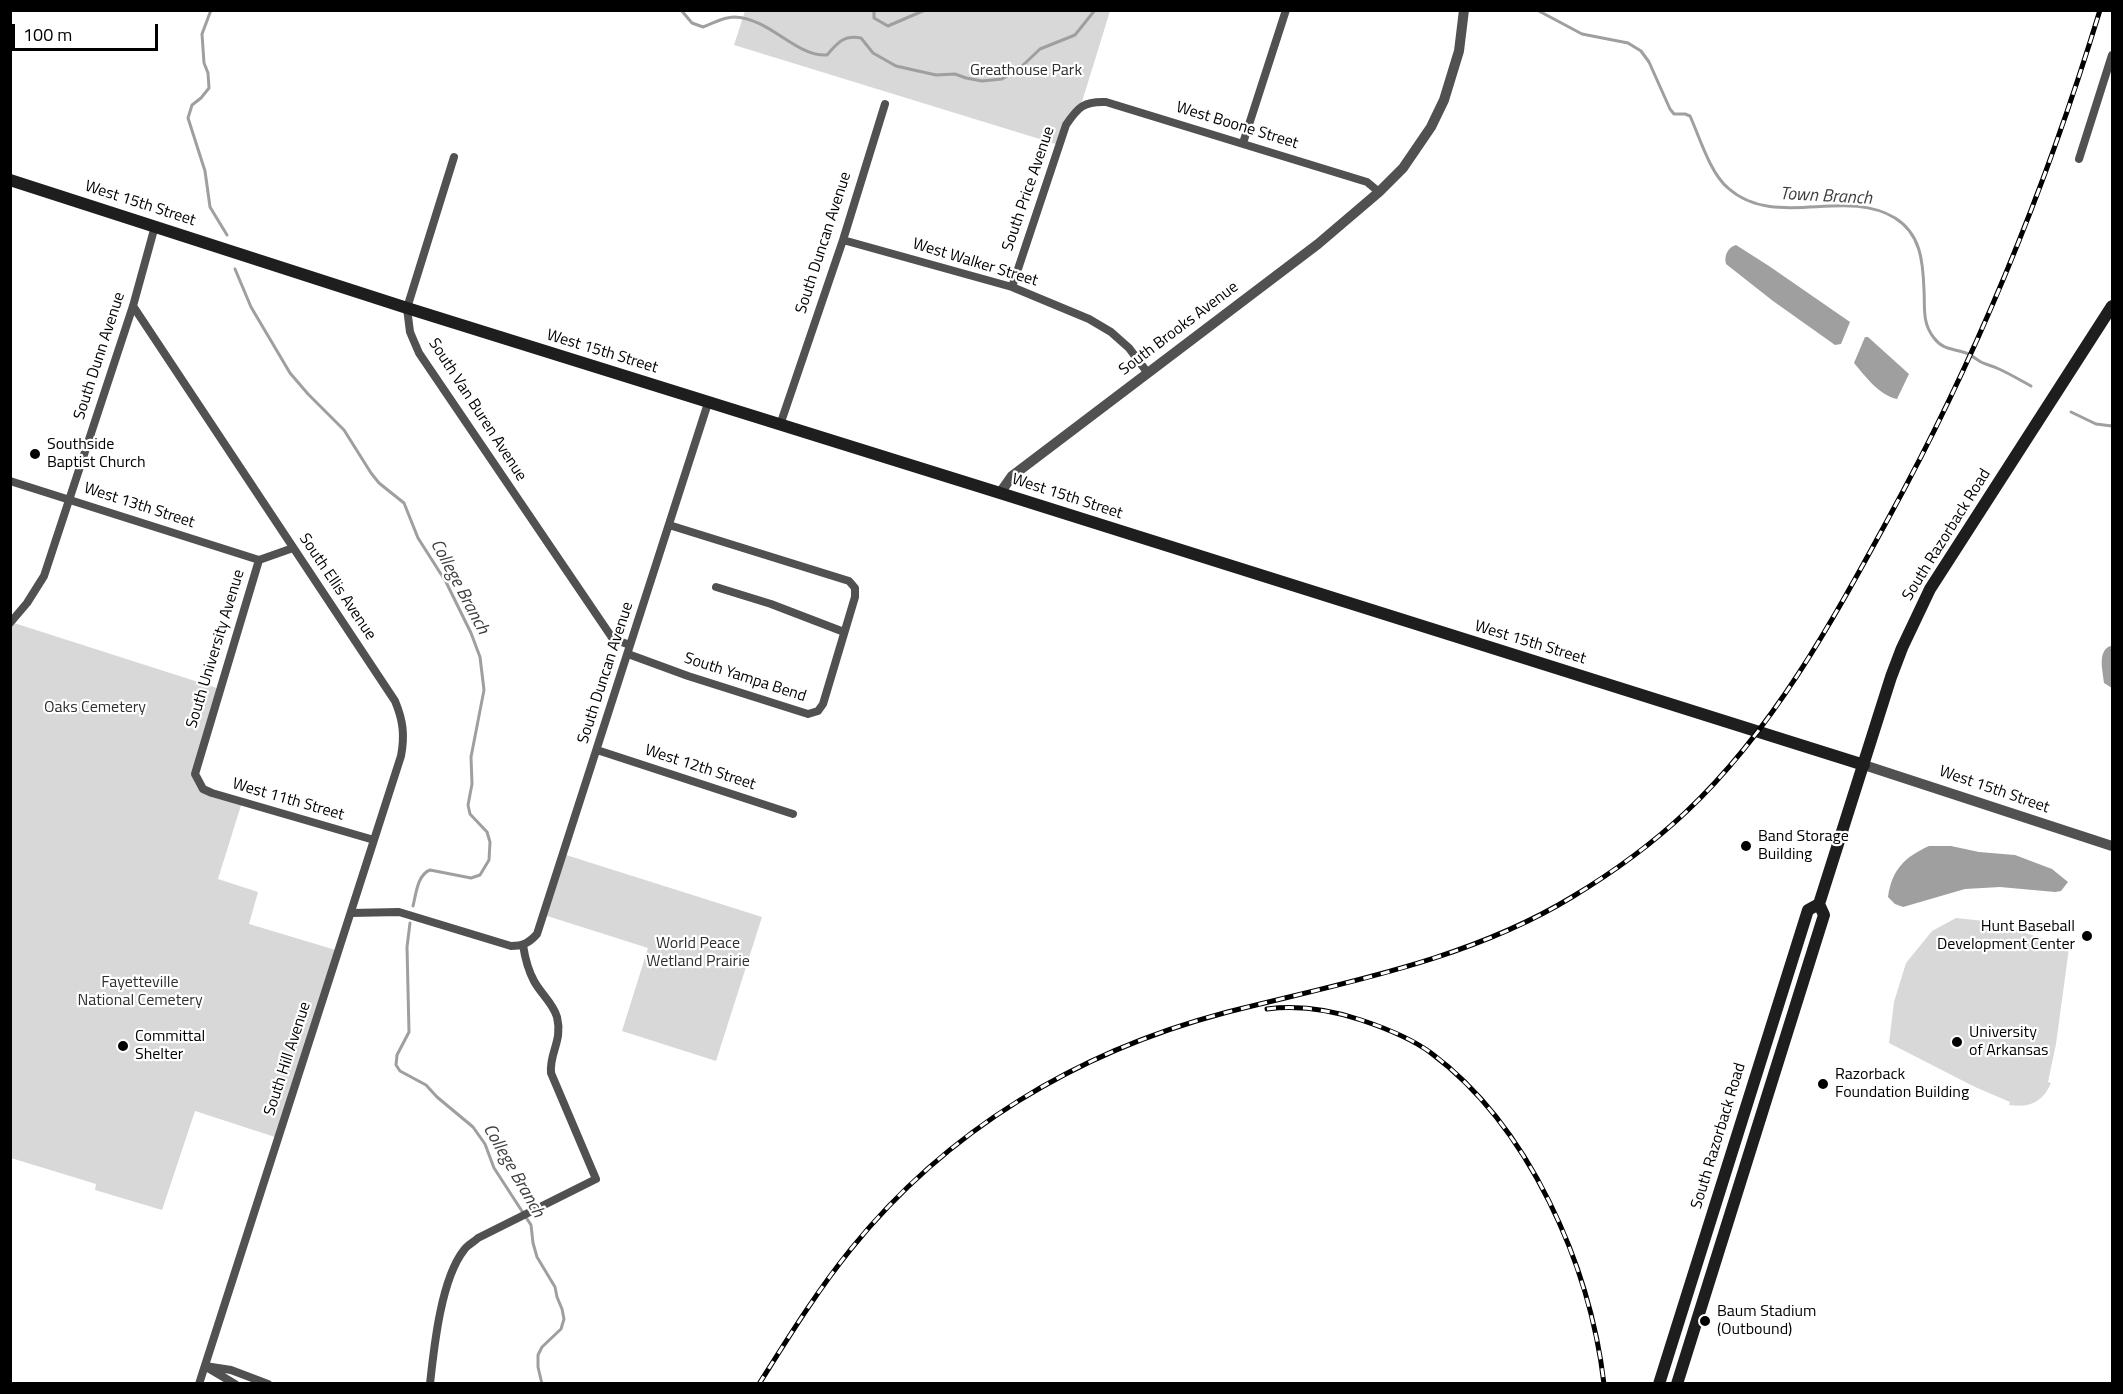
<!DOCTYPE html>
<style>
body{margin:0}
#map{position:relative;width:2123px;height:1394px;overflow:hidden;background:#fff;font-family:"Titillium Web",sans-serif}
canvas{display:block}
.frame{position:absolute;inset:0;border:12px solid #000;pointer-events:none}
.scale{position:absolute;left:12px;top:24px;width:146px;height:27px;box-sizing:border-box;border:3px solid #000;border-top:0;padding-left:8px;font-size:18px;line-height:21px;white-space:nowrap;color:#000;-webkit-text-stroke:4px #fff;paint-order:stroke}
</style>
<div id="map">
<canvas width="2123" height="1394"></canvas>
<div class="frame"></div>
<div class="scale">100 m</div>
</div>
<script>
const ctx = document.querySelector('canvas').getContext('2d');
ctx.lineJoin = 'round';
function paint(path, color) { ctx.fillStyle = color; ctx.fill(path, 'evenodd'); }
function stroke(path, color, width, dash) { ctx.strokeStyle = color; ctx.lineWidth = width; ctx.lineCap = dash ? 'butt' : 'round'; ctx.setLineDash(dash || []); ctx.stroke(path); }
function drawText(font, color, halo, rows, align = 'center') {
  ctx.font = font + ' "Titillium Web",sans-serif'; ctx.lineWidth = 4.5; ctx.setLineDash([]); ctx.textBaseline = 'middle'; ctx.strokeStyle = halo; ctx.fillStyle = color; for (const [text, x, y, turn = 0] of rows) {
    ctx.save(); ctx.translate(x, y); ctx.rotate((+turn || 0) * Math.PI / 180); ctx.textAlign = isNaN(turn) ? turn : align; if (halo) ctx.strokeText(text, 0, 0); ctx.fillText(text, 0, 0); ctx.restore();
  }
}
const green = new Path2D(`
 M745,11H1110L1081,105L1059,145L734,45Z
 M11,622L220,689L196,766L203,789L242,802L218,879L258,892L249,924L339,951L278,1138L195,1111L162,1210L95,1190L96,1184L11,1158Z
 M563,854L762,917L716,1061L622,1031L648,948L544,915Z
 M1956,918L1994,922L2069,948L2056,1044L2048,1082L2051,1083C2043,1102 2030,1108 2009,1105L2010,1102L1975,1087L1889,1043L1894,1002L1906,963L1932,931Z`);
const water = new Path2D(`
 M1736,245L1769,266L1850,322L1841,344L1835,345L1773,301L1726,264C1724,256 1727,248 1736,245Z
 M1865,337H1868L1909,374L1897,399C1880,396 1864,375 1854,363Z
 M2110,646L2112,647V688L2104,683C2103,671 2097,652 2110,646Z
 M1929,846H1951L1979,852L2015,855L2052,869L2068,882L2061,891L2055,892L2000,887L1965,889L1903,907L1895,904L1888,897C1892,869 1905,857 1929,846Z`);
const stream = new Path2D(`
 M211,10L202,34L204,63L208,73L209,88L201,98L192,105L188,118L205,171L210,207L227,235
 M681,10L692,23L703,27C714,23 723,17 734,17C770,18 796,57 827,55C838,42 844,35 861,38L873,53L896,66L936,75L955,74L966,78L982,81L1002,79L1019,69L1040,49L1075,35L1095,10
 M874,10V18L888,26L925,10
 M1537,10L1582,34L1628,43L1641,51L1649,62L1670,109L1674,114H1685L1690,116C1700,138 1710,173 1728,188C1775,230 1845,187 1895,218C1921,234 1923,262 1924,290C1925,308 1922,323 1934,338C1944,351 1953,348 1966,353C1971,355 1976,359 1981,362C1987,365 1993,366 1999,369C2010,374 2020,380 2031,386
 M235,269L251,307L290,373L308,394L344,430L371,473L379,483L404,503L418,538L446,582L471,633L480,657L484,690L471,757L472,784L468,805L470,814L487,832L490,842L489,860L480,875L471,878L430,870C417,875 416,895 413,906
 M2071,412L2096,424L2112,426
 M410,923L407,947L409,1032L397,1055L396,1065L400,1071L426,1085L437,1097L473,1127L485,1144L494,1168L531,1225L533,1243L537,1257L555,1287L557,1297L562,1309L564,1319L561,1329L542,1347L538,1355V1367L542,1384`);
const minor = new Path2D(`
 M1243,143L1286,10
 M454,157L407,308L410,332L419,353L613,639L630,645
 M2079,159L2112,55
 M843,240L1012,287L1089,319L1111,332L1129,348L1147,372
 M1012,287L1066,125C1078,107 1084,101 1106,102L1367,182L1379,192
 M133,306L395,701C403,720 405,735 401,756L199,1384
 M780,425L843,240L885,104
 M10,481L259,560
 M293,548L259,560L195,774L203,789L212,793L374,840
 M716,587L771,604L844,632
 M10,623L27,603L44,576L133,306L155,226
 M628,654L688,676L808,714L818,711L823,704L855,597V588L849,581L669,525
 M597,750L793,814
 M351,913L399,912L511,946C523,946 529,943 537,934L708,403
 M205,1366L231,1370L268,1384
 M208,1368L235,1384
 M430,1384C434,1347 441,1279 464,1250C467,1245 474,1242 478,1238L596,1179L551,1073C549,1053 563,1041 557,1017C553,1003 541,994 534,981C528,970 525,958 523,945`);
const tertiary = new Path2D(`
 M1000,493L1012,476L1318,244L1379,192L1403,168L1431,127L1444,100L1459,51L1464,10
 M1864,765L2112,846`);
const secondary = new Path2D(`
 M10,180L407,308L1000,493L1864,765
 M1659,1384L1808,910L1819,904
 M1677,1384L1824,915L1819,904L1891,677L1902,648L1930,589L2112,306`);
const rail = new Path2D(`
 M1267,1009C1298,1005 1331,1010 1361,1020C1385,1028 1411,1038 1431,1053C1529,1126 1590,1265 1604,1384
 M759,1384C788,1338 817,1291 851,1249C947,1130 1077,1052 1224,1013C1341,983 1467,961 1572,897C1612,873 1652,844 1686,812C1773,730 1832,622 1888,519C1977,357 2046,187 2100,10`);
const markers = [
 [35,454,6,"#000"],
 [1746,846,6,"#000"],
 [2087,936,6,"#000"],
 [1957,1042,6,"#000"],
 [123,1046,6,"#000"],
 [1823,1084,6,"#000"],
 [1705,1321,6,"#000"]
];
const parkNames = [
 ["Greathouse Park",1026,71],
 ["Oaks Cemetery",95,708],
 ["World Peace",698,944],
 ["Wetland Prairie",698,962],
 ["Fayetteville",140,983],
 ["National Cemetery",140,1001]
];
const streetNames = [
 ["West Boone Street",1237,126,17],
 ["South Price Avenue",1029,189,-71],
 ["West 15th Street",140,204,18],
 ["South Duncan Avenue",824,243,-72],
 ["West Walker Street",975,263,17],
 ["South Brooks Avenue",1179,329,-37],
 ["West 15th Street",602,352,17],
 ["South Dunn Avenue",100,356,-72],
 ["South Van Buren Avenue",477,410,57],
 ["West 15th Street",1067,497,18],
 ["West 13th Street",139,506,18],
 ["South Razorback Road",1947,535,-58],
 ["South Ellis Avenue",337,587,56],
 ["West 15th Street",1530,643,17],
 ["South University Avenue",216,649,-73],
 ["South Duncan Avenue",606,673,-72],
 ["South Yampa Bend",745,678,18],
 ["West 12th Street",700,768,18],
 ["West 15th Street",1994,790,19],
 ["West 11th Street",288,800,16],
 ["South Hill Avenue",288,1059,-72],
 ["South Razorback Road",1719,1136,-73]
];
const poiNames = [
 ["Southside",47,445],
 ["Baptist Church",47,463],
 ["Band Storage",1758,837],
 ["Building",1758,855],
 ["Hunt Baseball",2075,927,"right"],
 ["Development Center",2075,945,"right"],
 ["University",1969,1033],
 ["of Arkansas",1969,1051],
 ["Committal",135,1037],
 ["Shelter",135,1055],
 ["Razorback",1835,1075],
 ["Foundation Building",1835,1093],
 ["Baum Stadium",1717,1312],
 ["(Outbound)",1717,1330]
];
const waterNames = [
 ["Town Branch",1826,197,3],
 ["College Branch",459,587,62],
 ["College Branch",513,1171,60]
];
paint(green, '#d8d8d8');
paint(water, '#9f9f9f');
stroke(stream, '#9f9f9f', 3);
stroke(minor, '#515151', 8);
stroke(tertiary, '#515151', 10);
stroke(secondary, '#1e1e1e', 12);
stroke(rail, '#000', 5);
stroke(rail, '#fff', 3, [9]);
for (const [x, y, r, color] of markers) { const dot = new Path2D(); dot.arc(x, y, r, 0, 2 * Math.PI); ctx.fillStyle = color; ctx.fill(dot); stroke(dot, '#fff', 2); }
drawText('16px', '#2f2f2f', '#fff', parkNames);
drawText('16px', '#000', '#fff', streetNames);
drawText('16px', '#000', '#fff', poiNames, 'left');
drawText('italic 18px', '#404040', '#fff', waterNames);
</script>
